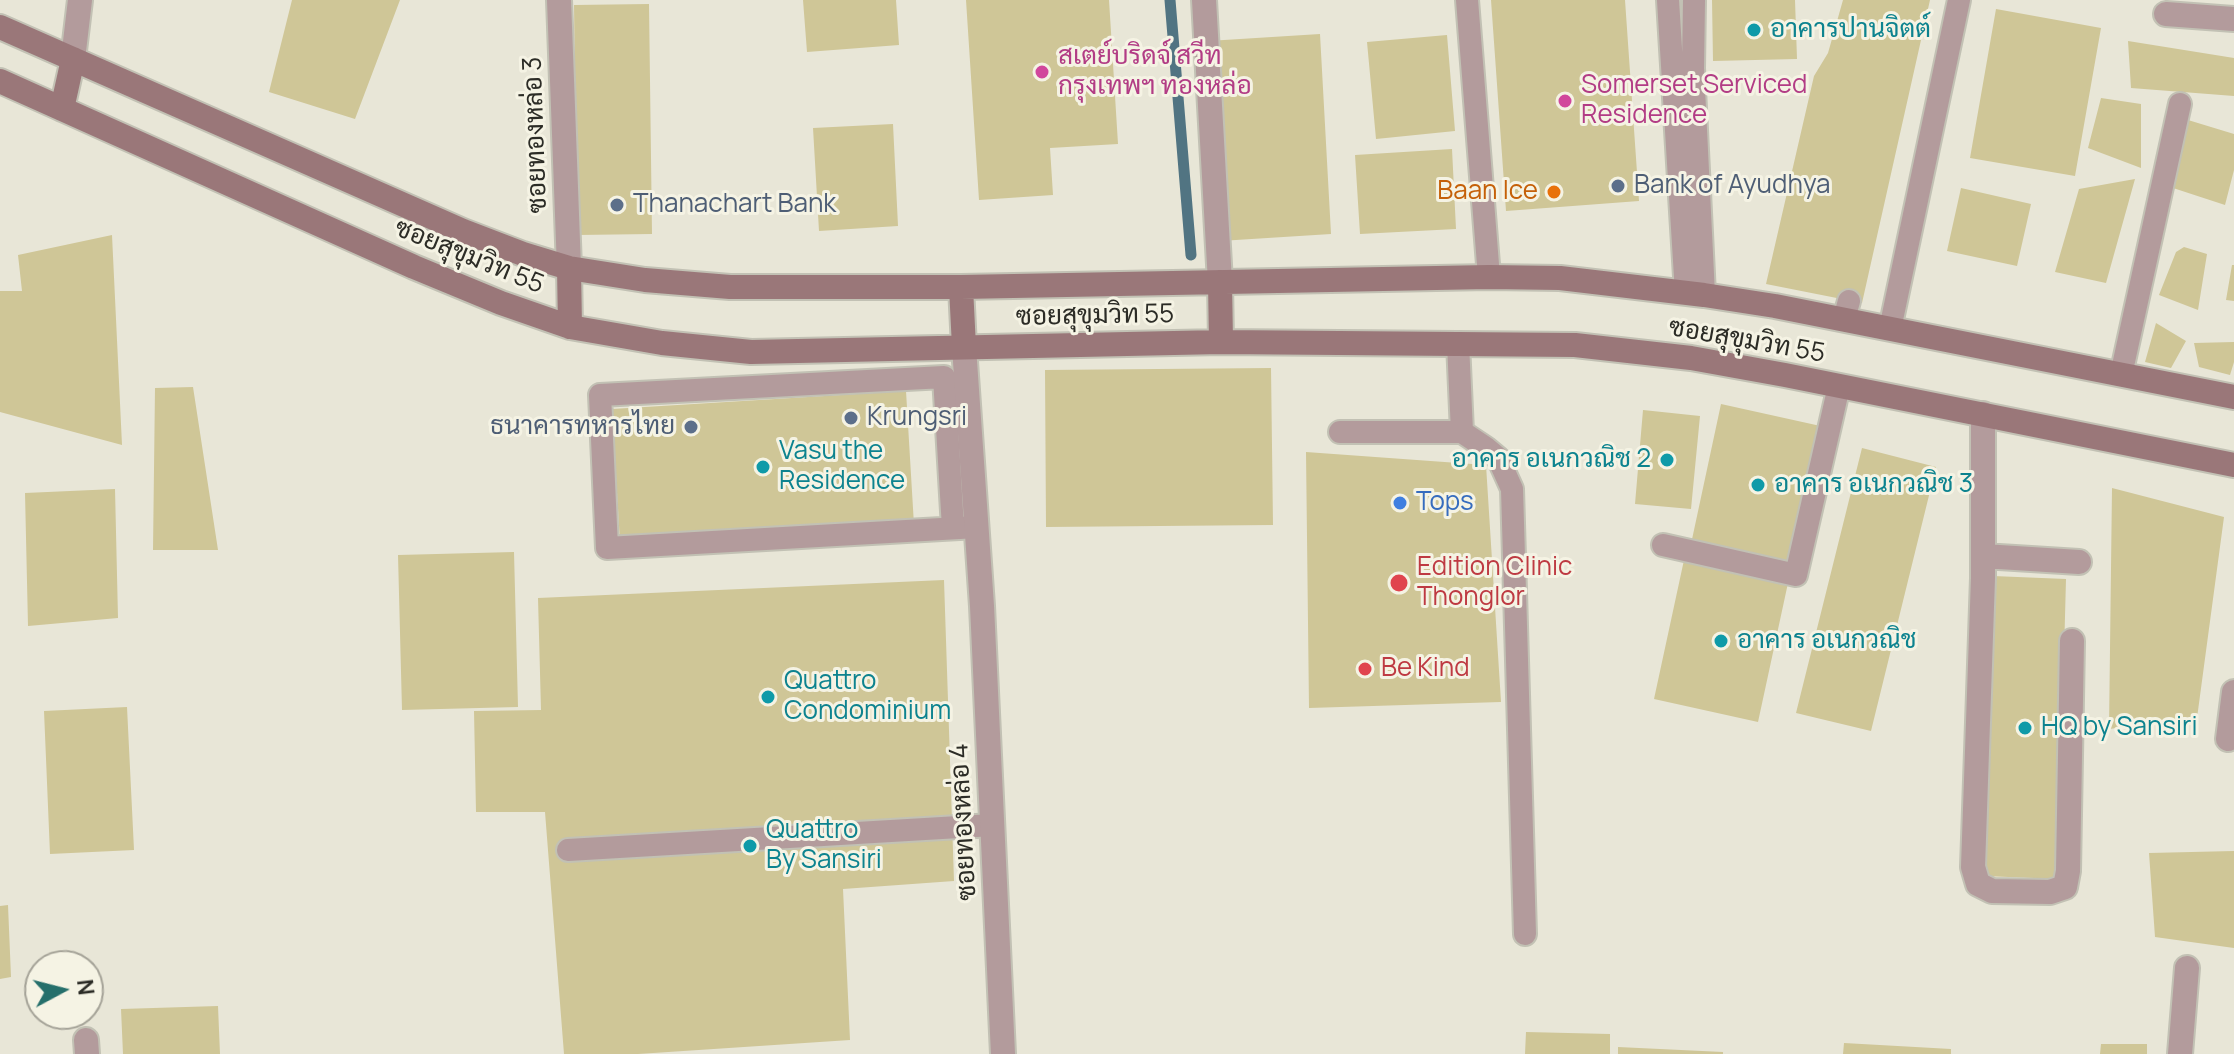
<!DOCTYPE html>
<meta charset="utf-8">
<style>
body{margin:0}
#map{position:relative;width:2234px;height:1054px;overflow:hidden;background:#e8e6d7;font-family:Manrope,sans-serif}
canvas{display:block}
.north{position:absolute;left:24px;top:950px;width:80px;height:80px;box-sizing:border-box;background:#f5f3e4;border:2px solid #a5a398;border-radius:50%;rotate:83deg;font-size:22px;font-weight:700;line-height:32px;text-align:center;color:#2c2c26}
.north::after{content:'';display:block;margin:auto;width:28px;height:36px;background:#256f6b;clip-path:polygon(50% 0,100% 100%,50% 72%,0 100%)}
</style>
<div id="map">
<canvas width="2234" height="1054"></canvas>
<div class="north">N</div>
</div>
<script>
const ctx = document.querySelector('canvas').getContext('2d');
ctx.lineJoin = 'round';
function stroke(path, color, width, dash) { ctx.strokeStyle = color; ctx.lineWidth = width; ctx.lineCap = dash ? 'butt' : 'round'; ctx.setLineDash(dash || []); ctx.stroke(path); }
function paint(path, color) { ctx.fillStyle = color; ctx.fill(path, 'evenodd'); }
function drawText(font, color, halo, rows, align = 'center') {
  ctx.font = font + ' Manrope,Sarabun,sans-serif'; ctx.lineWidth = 6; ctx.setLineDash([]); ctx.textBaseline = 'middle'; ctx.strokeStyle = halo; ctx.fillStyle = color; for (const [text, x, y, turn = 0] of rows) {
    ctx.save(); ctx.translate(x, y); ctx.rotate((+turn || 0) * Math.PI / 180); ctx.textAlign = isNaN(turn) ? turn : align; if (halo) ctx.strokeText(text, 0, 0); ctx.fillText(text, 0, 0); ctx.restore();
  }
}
const stream = new Path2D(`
 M1170,0L1191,255`);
const building = new Path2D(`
 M292,0H400L355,119L269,92Z
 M803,0H896L899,45L807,52Z
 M966,0H1109L1118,144L1050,148L1053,195L979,200Z
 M1491,0H1625L1639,201L1506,211Z
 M1712,0H1795L1797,59L1713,61Z
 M1843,0H1930L1862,303L1766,284L1814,76L1828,53Z
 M649,4L652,234L577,235L574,5Z
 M1996,9L2101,28L2075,176L1970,158Z
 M1320,34L1331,234L1220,241L1208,41Z
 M1447,35L1455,131L1376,139L1367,42Z
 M2128,41L2234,58V96L2131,88Z
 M2101,98L2141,104V168L2088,148Z
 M2188,120L2234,134V170L2225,205L2170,187Z
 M893,124L898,226L819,231L813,128Z
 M1452,149L1456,229L1360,234L1355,155Z
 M2135,179L2106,283L2055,272L2079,189Z
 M1961,188L2031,204L2017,266L1947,251Z
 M112,235L122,445L0,412V291H22L18,255Z
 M2184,247L2207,254L2198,310L2159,295L2176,252Z
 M2232,265H2234V301L2226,300Z
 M2156,323L2186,341L2171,368L2145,362Z
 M2234,342V362L2230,375L2199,367L2194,343Z
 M1271,368L1273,525L1046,527L1045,370Z
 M193,387L218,550H153L155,388Z
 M906,391L914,525L620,542L612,409Z
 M1721,404L1825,427L1795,567L1691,544Z
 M1643,410L1700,416L1691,509L1635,504Z
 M1862,448L1936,467L1871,731L1796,713Z
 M1306,452L1486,465L1501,702L1309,708Z
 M2112,488L2224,517L2197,718L2109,729Z
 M115,489L118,618L28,626L25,493Z
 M514,552L518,707L402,710L398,555Z
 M1684,560L1788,583L1758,722L1654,699Z
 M1993,576L2066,579L2058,879L1984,876Z
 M944,580L954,881L843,889L850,1040L638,1054H564L545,812H476L474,711L541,710L538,598Z
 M127,707L134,850L50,854L44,711Z
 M2234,851V948L2155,937L2149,853Z
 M8,905L11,977L0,979V906Z
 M218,1006L220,1054H123L121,1009Z
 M1526,1032L1610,1034V1054H1525Z
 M1844,1043L1951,1049V1054H1843Z
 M2101,1044H2147V1054H2100Z
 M1618,1047L1723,1052V1054H1618Z`);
const lane = new Path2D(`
 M1467,0L1489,277
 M1668,0L1686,293
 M1694,0L1693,68L1704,295
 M1844,319L1849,301
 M1890,329L1959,0
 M1458,343L1462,432
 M2121,375L2180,104
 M1340,432H1462L1486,448L1498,458L1512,489L1525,934
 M953,528L944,377L600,395L607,548L977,527
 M1663,545L1796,575L1839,386
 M568,850L993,825`);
const street = new Path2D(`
 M559,0L569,268
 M1204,0L1220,282
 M2166,14L2234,19
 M73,59L80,0
 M964,347L982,606L1003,1054
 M1983,414V578L1973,867L1978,884L1992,891L2050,892L2065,887L2068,871L2072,641
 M1983,556L2079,562
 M2228,739L2234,692
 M86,1040L87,1054
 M2180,1054L2187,968`);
const secondary = new Path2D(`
 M0,27L463,231L523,254L569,268L645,280L730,287H961L1489,277L1560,278L1704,295L1775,306L2234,397
 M0,81L414,267L501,303L570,327L662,343L751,352L1221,342L1575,345L1691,358L1785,375L2234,465
 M62,109L73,59
 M569,268L570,327
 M1220,282L1221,342
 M961,287L964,347`);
const markers = [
 [1754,30,8,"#0f9aa8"],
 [1042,72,8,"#d1479c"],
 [1565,101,8,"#d1479c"],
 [1618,186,8,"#5c6f8a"],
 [1554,192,8,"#e8710a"],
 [617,205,8,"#5c6f8a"],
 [851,418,8,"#5c6f8a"],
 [691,427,8,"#5c6f8a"],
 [1667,460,8,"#0f9aa8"],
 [763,467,8,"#0f9aa8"],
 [1758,485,8,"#0f9aa8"],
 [1400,503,8,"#3f7fe0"],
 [1399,583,10,"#e0444e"],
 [1721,641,8,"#0f9aa8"],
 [1365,669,8,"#e0444e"],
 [768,697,8,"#0f9aa8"],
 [2025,728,8,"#0f9aa8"],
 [750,846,8,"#0f9aa8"]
];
const cultureNames = [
 ["อาคารปานจิตต์",1770,30],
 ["Vasu the",779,452],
 ["Residence",779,482],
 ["อาคาร อเนกวณิช 2",1651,460,"right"],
 ["อาคาร อเนกวณิช 3",1774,485],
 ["อาคาร อเนกวณิช",1737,641],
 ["Quattro",784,682],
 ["Condominium",784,712],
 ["HQ by Sansiri",2041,728],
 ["Quattro",766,831],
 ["By Sansiri",766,861]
];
const hotelNames = [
 ["สเตย์บริดจ์ สวีท",1058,57],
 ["กรุงเทพฯ ทองหล่อ",1058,87],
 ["Somerset Serviced",1581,86],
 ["Residence",1581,116]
];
const streetNames = [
 ["ซอยทองหล่อ 3",536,135,-92],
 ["ซอยสุขุมวิท 55",469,257,22],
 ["ซอยสุขุมวิท 55",1095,316,-1],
 ["ซอยสุขุมวิท 55",1747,341,10],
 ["ซอยทองหล่อ 4",964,822,-93]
];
const serviceNames = [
 ["Bank of Ayudhya",1634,186],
 ["Thanachart Bank",633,205],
 ["Krungsri",867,418],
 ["ธนาคารทหารไทย",675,427,"right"]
];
const foodNames = [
 ["Baan Ice",1538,192]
];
const shopNames = [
 ["Tops",1416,503]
];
const healthNames = [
 ["Edition Clinic",1417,568],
 ["Thonglor",1417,598],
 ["Be Kind",1381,669]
];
stroke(stream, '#517482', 11);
paint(building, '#cfc697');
stroke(lane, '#c2c1b4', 26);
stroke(street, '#c2c1b4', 28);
stroke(secondary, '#c2c1b4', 28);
stroke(lane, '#b39b9c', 22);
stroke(street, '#b39b9c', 24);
stroke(secondary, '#9a7779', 24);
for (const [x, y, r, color] of markers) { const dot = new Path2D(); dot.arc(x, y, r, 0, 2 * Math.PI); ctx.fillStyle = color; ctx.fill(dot); stroke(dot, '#f5f3e4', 3); }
drawText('26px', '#0d838f', '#f5f3e4', cultureNames, 'left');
drawText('26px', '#b23c85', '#f5f3e4', hotelNames, 'left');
drawText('26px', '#2c2c26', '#f5f3e4', streetNames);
drawText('26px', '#4e5e75', '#f5f3e4', serviceNames, 'left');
drawText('26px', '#c56008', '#f5f3e4', foodNames, 'right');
drawText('26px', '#366cbe', '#f5f3e4', shopNames, 'left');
drawText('26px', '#be3a42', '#f5f3e4', healthNames, 'left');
</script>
